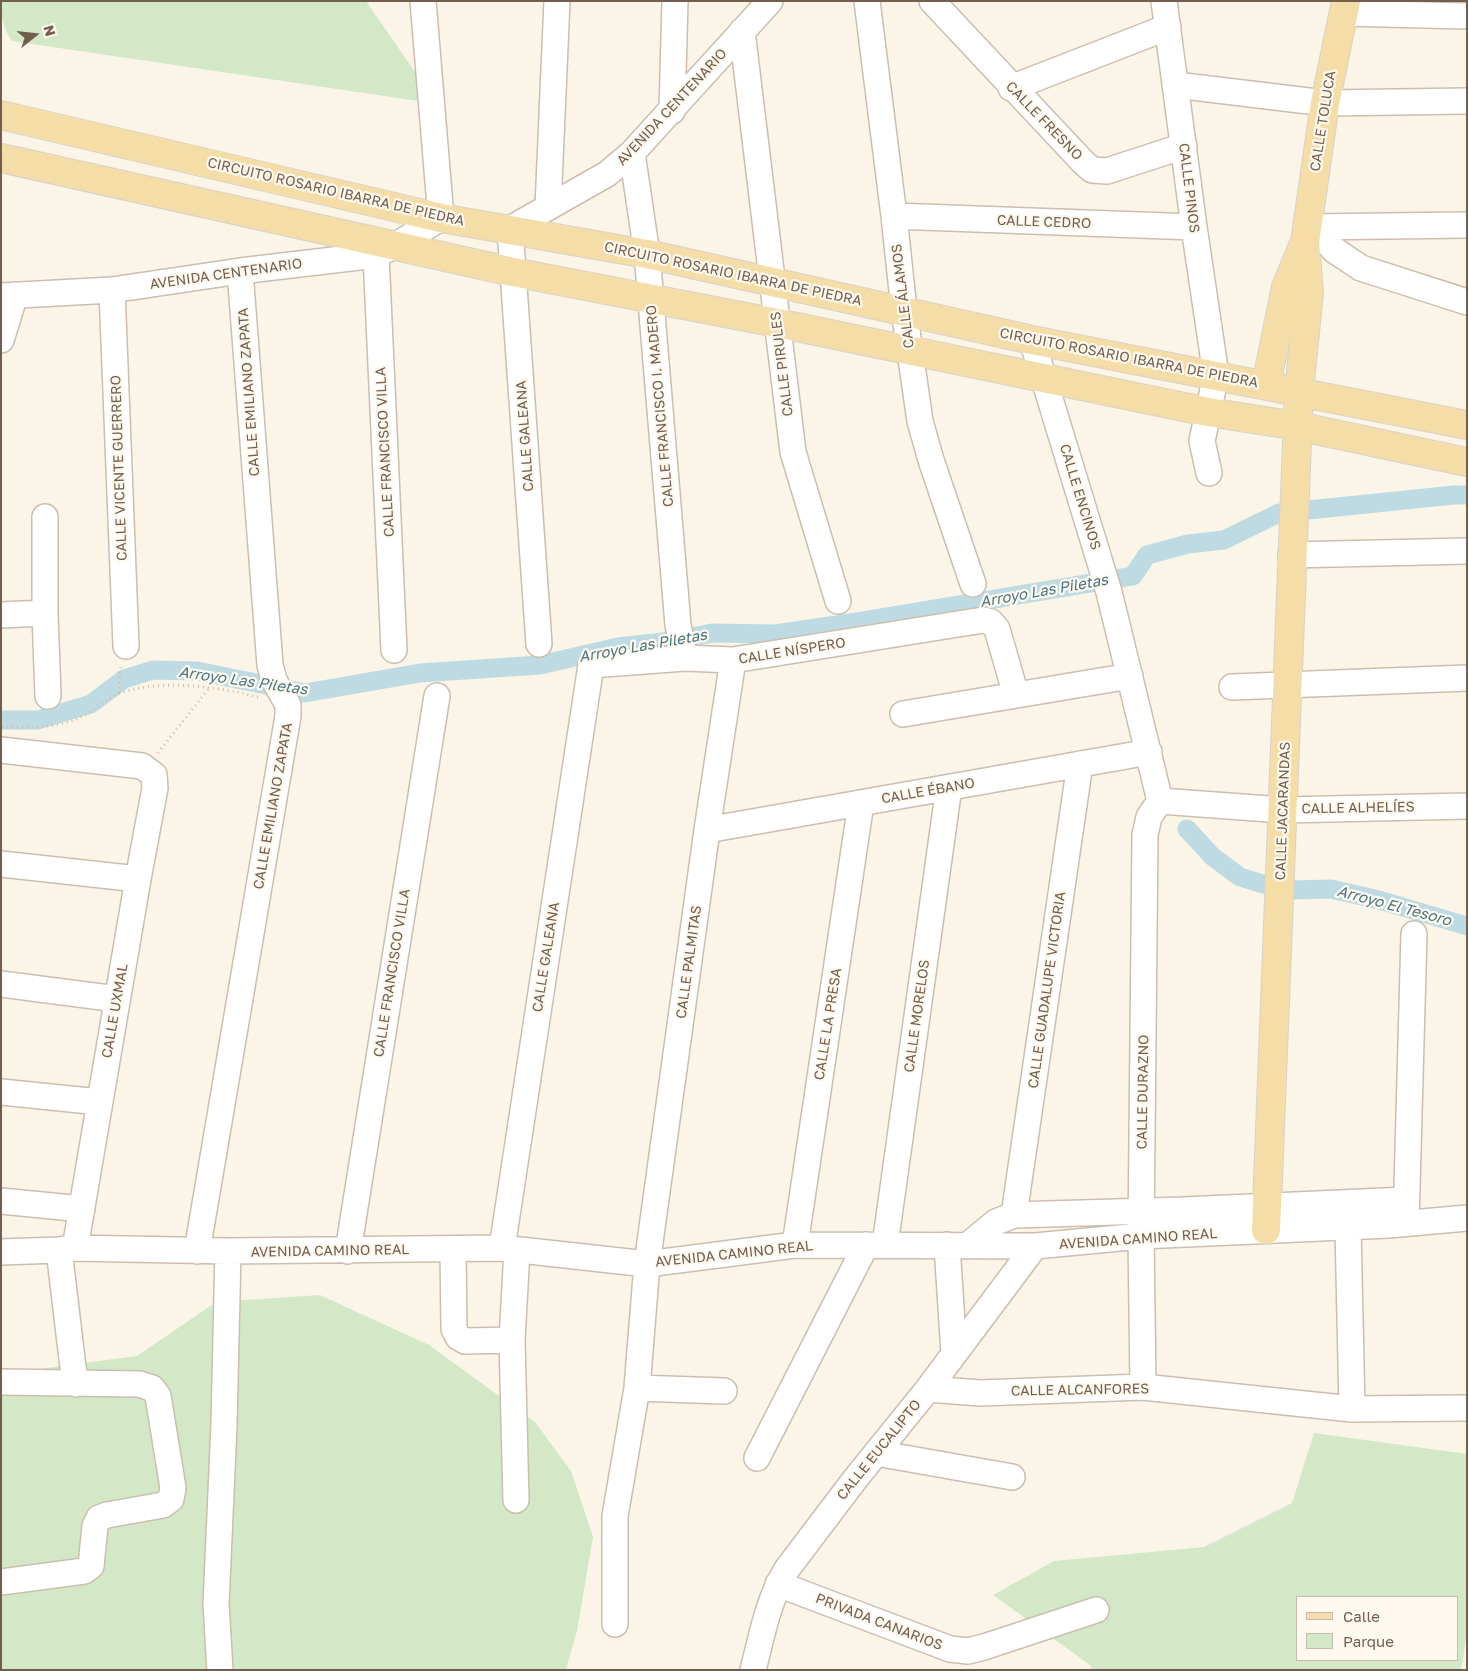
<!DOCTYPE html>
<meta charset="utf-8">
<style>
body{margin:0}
#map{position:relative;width:1468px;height:1671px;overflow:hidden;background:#fbf5e8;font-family:"Golos Text",sans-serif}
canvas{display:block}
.frame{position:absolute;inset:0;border:2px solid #735e4e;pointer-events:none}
.legend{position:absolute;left:1296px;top:1596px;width:162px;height:65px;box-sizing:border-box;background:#fef9ee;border:1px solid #c6bbae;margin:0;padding:6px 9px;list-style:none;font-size:15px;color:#735e4e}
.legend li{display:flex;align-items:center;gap:10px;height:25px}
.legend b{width:25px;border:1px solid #c6bbae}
.north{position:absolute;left:10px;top:10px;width:50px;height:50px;-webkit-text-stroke:4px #fef9ee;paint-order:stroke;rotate:74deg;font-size:14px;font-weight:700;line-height:20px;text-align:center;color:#735e4e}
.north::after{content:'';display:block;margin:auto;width:18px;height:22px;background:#735e4e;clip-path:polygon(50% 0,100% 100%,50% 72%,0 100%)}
</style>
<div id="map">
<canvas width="1468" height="1671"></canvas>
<div class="frame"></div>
<ul class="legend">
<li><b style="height:6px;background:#f4dda6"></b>Calle</li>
<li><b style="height:14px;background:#d2e8c7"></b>Parque</li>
</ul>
<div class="north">N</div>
</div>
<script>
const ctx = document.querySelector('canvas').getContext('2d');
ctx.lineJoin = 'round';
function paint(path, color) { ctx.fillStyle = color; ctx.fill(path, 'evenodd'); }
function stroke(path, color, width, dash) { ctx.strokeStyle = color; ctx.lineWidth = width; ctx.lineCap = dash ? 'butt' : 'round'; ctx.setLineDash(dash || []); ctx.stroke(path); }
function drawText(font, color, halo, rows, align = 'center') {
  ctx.font = font + ' "Golos Text",sans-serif'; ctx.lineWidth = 4.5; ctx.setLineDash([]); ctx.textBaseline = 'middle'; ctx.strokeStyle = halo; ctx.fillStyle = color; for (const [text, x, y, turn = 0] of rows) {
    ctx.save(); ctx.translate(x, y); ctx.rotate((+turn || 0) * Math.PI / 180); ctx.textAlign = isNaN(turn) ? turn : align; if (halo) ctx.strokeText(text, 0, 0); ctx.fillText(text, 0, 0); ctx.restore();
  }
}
const green = new Path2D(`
 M1,1H366L426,88L425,102L12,41C3,28 1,17 1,1Z
 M320,1295L429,1345L535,1422L571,1471L593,1537L577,1631L566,1670H1V1374L137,1356L216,1302Z
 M1314,1433L1467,1454V1634L1461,1670H1092L1090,1665L993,1595L1054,1561L1204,1547L1292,1503ZM1297,1597H1457V1660H1297Z`);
const canal = new Path2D(`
 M1308,510L1454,495H1467
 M1,720H38L91,704L124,679L153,670L197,671L305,693L420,673L540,665L618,647L672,641L712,633L775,634L857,622L1133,576L1147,555L1188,544L1224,540L1279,513
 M1187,829L1213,857L1240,877L1263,884
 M1290,890L1331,889L1379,900L1467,926`);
const path = new Path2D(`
 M119,693V675L122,664
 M2,727C29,728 60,728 85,715C97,709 108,697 120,693C163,679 218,686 261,698
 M158,753L210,687`);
const minor = new Path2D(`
 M867,1L894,216L904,310L920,421L931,460L973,584
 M932,1L1083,162L1092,170L1107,171L1184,146
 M1164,1L1194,227L1216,375L1202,441L1209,473
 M1343,13L1467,16
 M742,31L793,452L838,601
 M1176,85L1325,103L1467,101
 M1011,88L1168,27
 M672,111L675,1
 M632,153L647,254L678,625L685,658
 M548,207L557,1
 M894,216L1194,227
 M1307,227L1467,225
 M1316,227L1334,250L1361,268L1467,302
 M376,255L394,650
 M112,290L126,646
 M1,296L112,290L240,271L376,255L396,245L441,218L423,1
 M1,340L15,295
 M1032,340L1109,592L1160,801
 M45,517V613L48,696
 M1291,555L1467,551
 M1,615L45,613
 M539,644L510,229L607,174L632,153L770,1
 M1232,687L1467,678
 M903,714L1130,676
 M1,750L142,766L154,775L155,788L138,879L75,1248
 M1160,801L1283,810L1467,806
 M707,830L1149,752
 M1,864L138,879
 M1,984L117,999
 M1,1092L100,1102
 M1,1201L82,1209
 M1321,1205L1348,1227L1352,1409L1467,1408
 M1183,1210L1406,1200
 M1014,1215L1080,764
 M1406,1223L1414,934
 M795,1245L861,803
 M885,1245L949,787
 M947,1245L954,1354
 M967,1246L996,1222L1014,1215L1183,1210L1195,1218L1212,1233
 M502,1248L591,665L685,658L733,660L983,620L991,622L997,629L1016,695
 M453,1249L454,1329L458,1337L465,1341L512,1340L517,1250
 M59,1250L75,1384
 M197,1251L288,716V705L274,680L270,665L240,271
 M348,1251L437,696
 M1,1252L59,1250L75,1248L228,1251L502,1248L647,1264L795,1245L1035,1246L1141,1236L1389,1225L1467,1218
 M512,1340L516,1500
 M1,1382L139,1384L152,1388L158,1396L173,1488L171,1499L163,1505L107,1515L99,1518L95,1526L91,1566L84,1571L1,1582
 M1143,1387L1141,1236L1145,835L1149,817L1160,801
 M637,1388L724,1391
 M928,1389L980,1393L1143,1387L1352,1409
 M876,1453L1012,1477
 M757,1458L866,1245
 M778,1584L950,1649L968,1651L984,1647L1096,1610
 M615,1624V1516L637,1388L647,1264L707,830L733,660
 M220,1670L216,1604L224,1425L228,1251
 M753,1670C762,1635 768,1600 787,1569L856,1478L928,1389L1035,1246`);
const major = new Path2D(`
 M1,115L441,218L647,254L1032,340L1467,425
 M1,158L513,272L777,323L1208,412L1297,426L1467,462
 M1266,385L1286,287L1303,246
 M1266,1230L1299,391L1309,293L1305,242L1325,103L1346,1`);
const streetNames = [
 ["AVENIDA CENTENARIO",672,107,-47],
 ["CALLE FRESNO",1044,121,46],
 ["CALLE TOLUCA",1323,121,-81],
 ["CALLE PINOS",1189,188,83],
 ["CIRCUITO ROSARIO IBARRA DE PIEDRA",336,192,13],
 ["CALLE CEDRO",1044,222,2],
 ["AVENIDA CENTENARIO",226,274,-8],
 ["CIRCUITO ROSARIO IBARRA DE PIEDRA",733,274,12],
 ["CALLE ÁLAMOS",903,296,-97],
 ["CIRCUITO ROSARIO IBARRA DE PIEDRA",1129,358,11],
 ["CALLE PIRULES",782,364,-97],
 ["CALLE EMILIANO ZAPATA",249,392,-94],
 ["CALLE FRANCISCO I. MADERO",660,406,-95],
 ["CALLE GALEANA",525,436,-94],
 ["CALLE FRANCISCO VILLA",385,452,-93],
 ["CALLE VICENTE GUERRERO",119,468,-92],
 ["CALLE ENCINOS",1080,497,73],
 ["CALLE NÍSPERO",792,651,-9],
 ["CALLE ÉBANO",928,791,-10],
 ["CALLE EMILIANO ZAPATA",273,806,-80],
 ["CALLE ALHELÍES",1358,808,-1],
 ["CALLE JACARANDAS",1283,811,-88],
 ["CALLE GALEANA",546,957,-81],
 ["CALLE PALMITAS",689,962,-82],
 ["CALLE FRANCISCO VILLA",392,973,-81],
 ["CALLE GUADALUPE VICTORIA",1047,990,-82],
 ["CALLE UXMAL",115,1011,-80],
 ["CALLE MORELOS",917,1016,-82],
 ["CALLE LA PRESA",828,1024,-81],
 ["CALLE DURAZNO",1143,1092,-89],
 ["AVENIDA CAMINO REAL",1138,1239,-4],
 ["AVENIDA CAMINO REAL",330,1251,-1],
 ["AVENIDA CAMINO REAL",734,1254,-6],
 ["CALLE ALCANFORES",1080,1390,-1],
 ["CALLE EUCALIPTO",879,1450,-51],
 ["PRIVADA CANARIOS",879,1622,21]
];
const waterNames = [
 ["Arroyo Las Piletas",1044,591,-10],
 ["Arroyo Las Piletas",643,646,-10],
 ["Arroyo Las Piletas",243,681,8],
 ["Arroyo El Tesoro",1394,906,15]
];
paint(green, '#d2e8c7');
stroke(canal, '#bedbe3', 19);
stroke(minor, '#ccbeaf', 28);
stroke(major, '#d8d2cd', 30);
stroke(path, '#d4bba5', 3, [1, 4]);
stroke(minor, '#fff', 25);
stroke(major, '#f4dda6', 28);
drawText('14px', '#735e4e', '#fef9ee', streetNames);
drawText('italic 15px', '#497685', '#fef9ee', waterNames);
</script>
